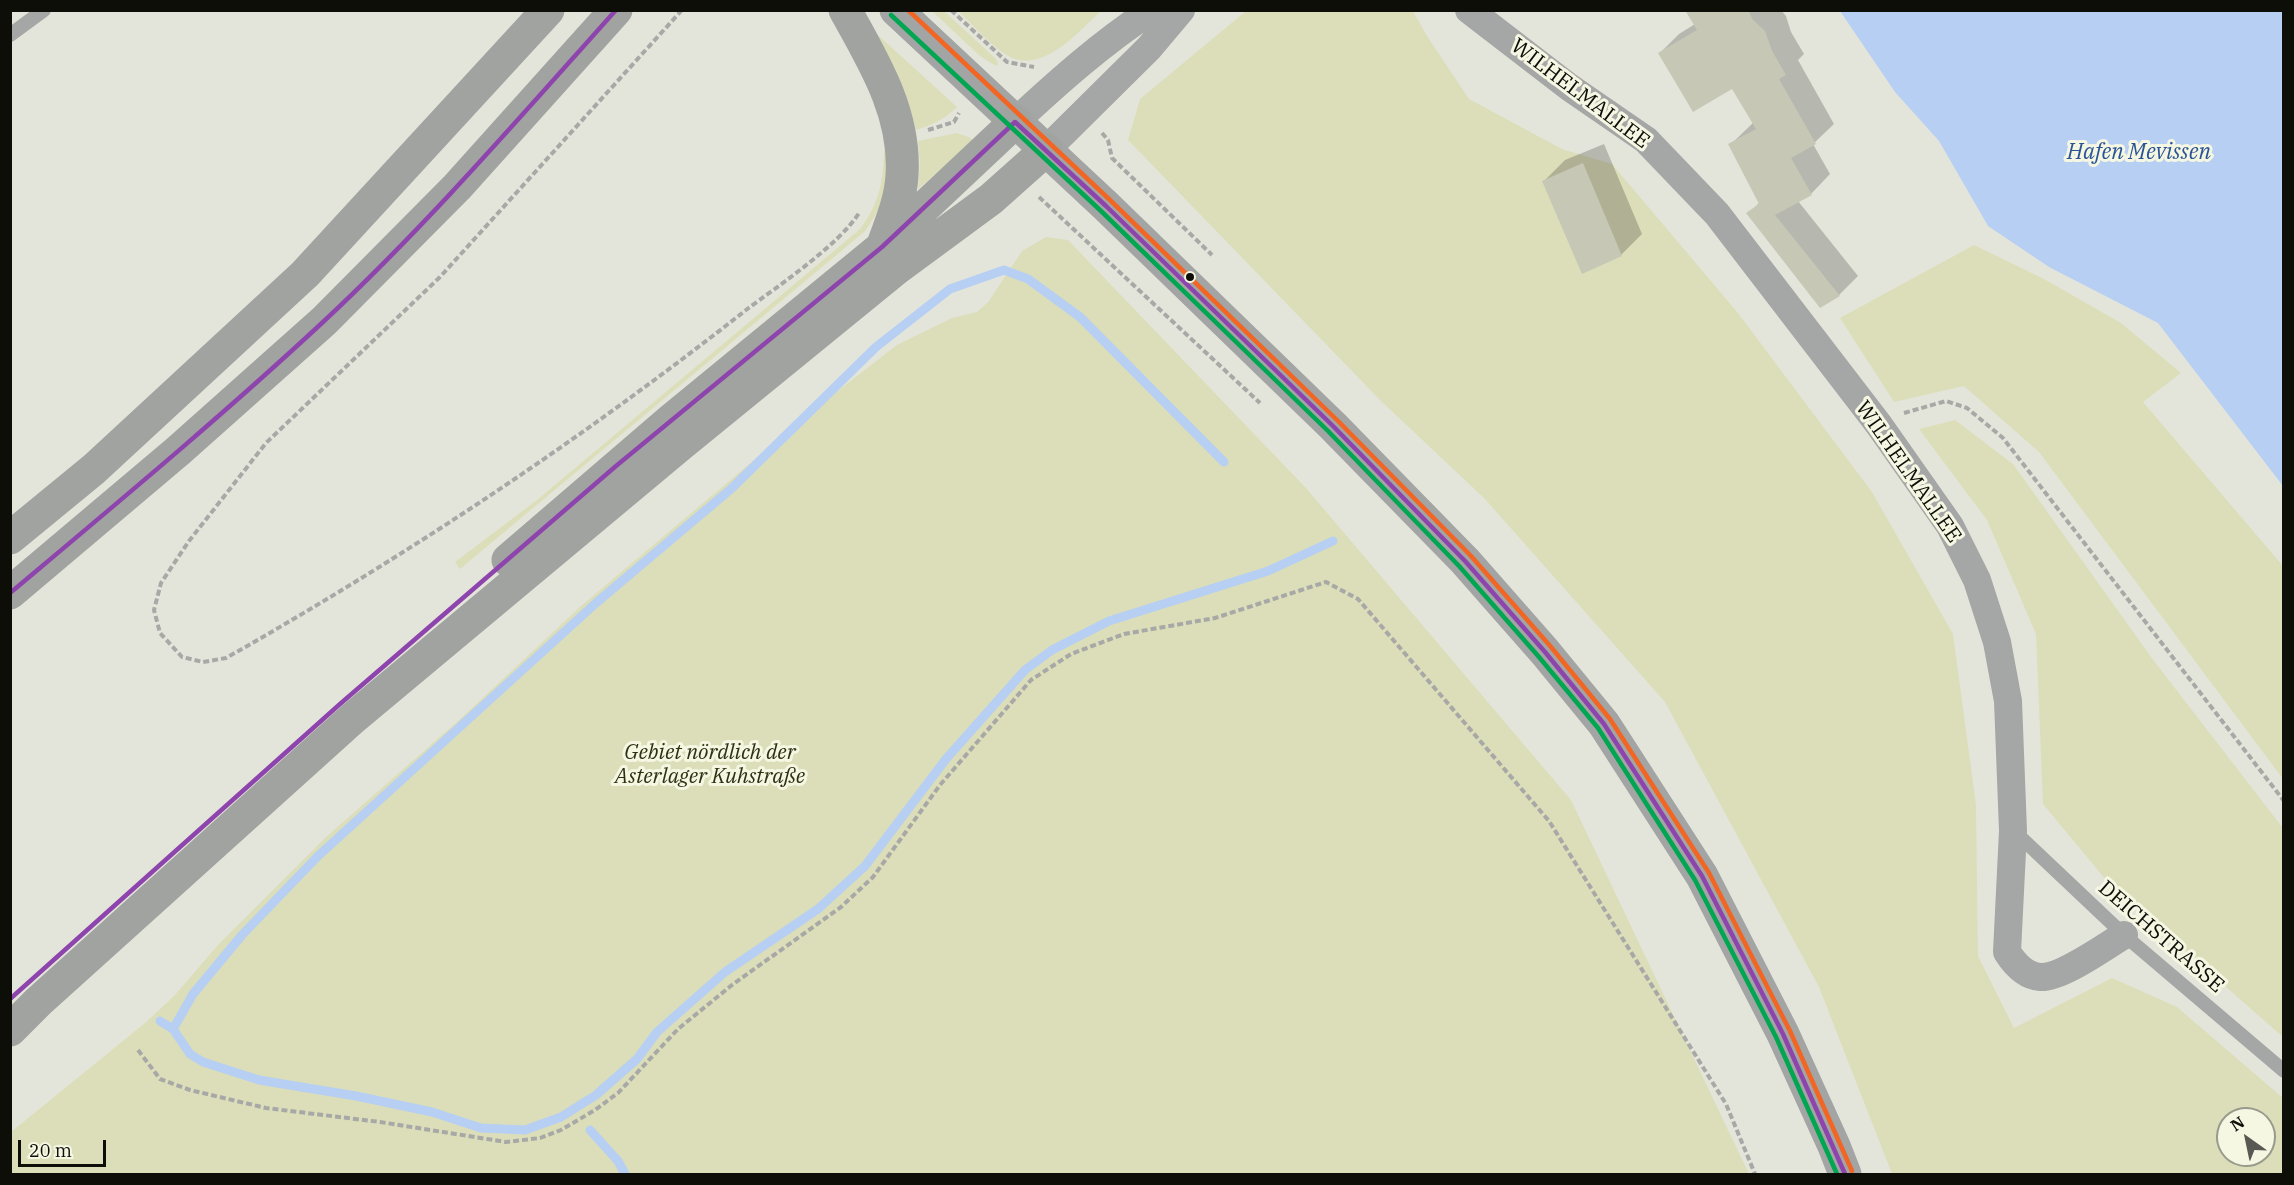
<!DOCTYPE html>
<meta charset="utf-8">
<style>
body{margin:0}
#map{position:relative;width:2294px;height:1185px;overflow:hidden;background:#e4e5da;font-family:"IBM Plex Serif",serif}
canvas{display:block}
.frame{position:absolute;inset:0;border:12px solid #0d0e08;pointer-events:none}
.north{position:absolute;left:2216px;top:1107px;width:60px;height:60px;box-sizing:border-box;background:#f5f7e3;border:2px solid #989a8b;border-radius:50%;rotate:327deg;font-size:16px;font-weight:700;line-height:24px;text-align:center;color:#0d0e08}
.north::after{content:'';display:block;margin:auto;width:21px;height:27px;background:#585952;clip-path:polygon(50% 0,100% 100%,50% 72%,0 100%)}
.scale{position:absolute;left:18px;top:1140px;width:88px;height:27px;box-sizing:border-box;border:3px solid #0d0e08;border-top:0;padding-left:8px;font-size:18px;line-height:21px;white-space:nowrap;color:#0d0e08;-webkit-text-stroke:4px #f5f7e3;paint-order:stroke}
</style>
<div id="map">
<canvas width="2294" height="1185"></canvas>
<div class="frame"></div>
<div class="north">N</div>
<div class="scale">20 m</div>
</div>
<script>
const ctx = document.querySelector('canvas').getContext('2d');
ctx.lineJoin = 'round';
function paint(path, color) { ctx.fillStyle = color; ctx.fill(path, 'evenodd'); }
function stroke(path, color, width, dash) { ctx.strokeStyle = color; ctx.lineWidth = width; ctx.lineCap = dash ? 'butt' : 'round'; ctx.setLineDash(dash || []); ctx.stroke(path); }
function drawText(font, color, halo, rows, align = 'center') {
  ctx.font = font + ' "IBM Plex Serif",serif'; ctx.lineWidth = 6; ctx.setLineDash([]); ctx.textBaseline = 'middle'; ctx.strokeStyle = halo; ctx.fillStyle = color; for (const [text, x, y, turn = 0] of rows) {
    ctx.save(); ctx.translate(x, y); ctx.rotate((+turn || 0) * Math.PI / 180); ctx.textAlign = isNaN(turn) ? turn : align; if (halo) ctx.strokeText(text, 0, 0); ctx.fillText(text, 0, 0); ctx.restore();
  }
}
const green = new Path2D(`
 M932,11H944L996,59L998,64L996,66L980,56Z
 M958,11H1101C1080,30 1048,69 1015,59C997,53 972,24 958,11Z
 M1246,11H1413L1427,36L1469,99L1562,149L1612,164L1738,313L1872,492L1953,634L1976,805L1978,956L2014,1028L2112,978L2177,1007L2283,1098V1174H1892L1819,987L1665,702L1484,498L1381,401L1128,140L1140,99ZM2228,1119H2264V1155H2228Z
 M878,35L957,107C945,119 932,125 916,130L904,92Z
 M957,133L969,137L974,141L918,189L920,163L918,141Z
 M887,146C894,173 882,211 864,232L460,569L455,562L537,500L860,229C879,205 884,179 884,149Z
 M1046,237L1068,240L1306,488L1571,800L1749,1174H11V1132L145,1023L174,996L218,945L325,838L459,720L581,606L818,406L897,345L952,318L977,312L989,301L1022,251Z
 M1974,245L2044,279L2121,323L2181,373L2143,402L2283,566V779L2039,452L1964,386L1894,402L1840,318Z
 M1955,420L2013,464L2154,661L2283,828V1037L2111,886L2043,804L2036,634L1987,520L1919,429Z`);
const water = new Path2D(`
 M1840,11H2283V486L2158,323L2049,267L1988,226L1939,141L1895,92Z`);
const shadow = new Path2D(`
 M1687,10H1781L1786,16L1791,32L1804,54L1798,60L1834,124L1813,144L1830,174L1811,194L1798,201L1858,276L1839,295L1821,306L1748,214L1760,202L1730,145L1754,122L1733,86L1660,53L1679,34L1695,24Z
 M1604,144L1642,234L1621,255L1544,181L1565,160Z`);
const stream = new Path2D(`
 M160,1021L173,1029L190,1054L203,1062L259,1080L356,1096L432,1112L481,1128L525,1130L561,1117L596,1095L637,1059L657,1032L725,972L818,909L865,866L946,759L1025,670L1052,650L1109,621L1268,571L1333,541
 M173,1029L193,994L242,935L318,856L596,603L732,488L876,347L950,289L1004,270L1028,279L1080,317L1224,462
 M590,1130L618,1161L625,1174`);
const building = new Path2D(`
 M1685,10H1748L1753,20L1765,31L1772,51L1786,75L1779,79L1816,144L1791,158L1812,195L1775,215L1840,296L1820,308L1746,213L1759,204L1728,144L1756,129L1732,89L1693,112L1658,53L1697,30Z
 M1583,163L1622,256L1582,274L1542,181Z`);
const path = new Path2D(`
 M682,10L440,277L266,443L189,541L161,583L154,610L160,633L182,657L203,662L226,658C408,555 582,439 746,310C778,286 839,245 859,213
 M951,10L1007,62L1034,67
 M928,130L954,122L959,113
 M1102,133L1108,140L1112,158L1212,255
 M1039,197L1260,403
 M1904,413L1946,401L1967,408L2003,438L2284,801
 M138,1050L160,1079L190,1090L266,1108L380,1122L506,1142L540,1138L561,1130L595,1110L618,1093L678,1029L732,985L841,907L873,877L940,785L1031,680L1071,654L1124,634L1215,618L1326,582L1358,599L1549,821L1726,1104L1755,1174`);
const service = new Path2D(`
 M10,35L44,10
 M2015,832L2124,935L2284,1071`);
const minor = new Path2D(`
 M1469,10L1569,87L1646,140L1717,214L1879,425L1950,526L1977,580L1997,642L2008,701L2013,831L2007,952C2014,963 2025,976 2040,977C2060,979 2106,946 2124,935
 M1015,122C1058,82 1103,42 1152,10
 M1046,150L1149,48L1181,10`);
const secondary = new Path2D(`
 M896,10L1106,206L1333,426L1465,561L1545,652L1604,724L1702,876L1783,1034L1834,1146L1845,1174`);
const motorway = new Path2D(`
 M845,10C874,62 906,114 902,175C901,198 892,220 884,242
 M10,538L94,469L305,274L548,10
 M508,560L671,420L882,247L1015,122
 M10,593L178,451L324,321L457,187L616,10
 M10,1030L38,1002L353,718L680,445L896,269L991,199L1046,150`);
const bus1 = new Path2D(`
 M10,593C116,504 222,416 323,322C427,225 521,116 616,10
 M10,999L340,704L616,466L882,247L1015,122L1106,206L1333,426L1465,561L1545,652L1604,724L1702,876L1783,1034L1845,1174`);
const bus2 = new Path2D(`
 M891,15L1101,211L1328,431L1459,566L1539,657L1598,728L1695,880L1776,1037L1837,1174`);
const bus3 = new Path2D(`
 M908,10L1111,201L1338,421L1471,556L1551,647L1610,719L1709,873L1790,1031L1852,1171`);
const markers = [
 [1190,277,5,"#0d0e08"]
];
const streetNames = [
 ["WILHELMALLEE",1580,94,37],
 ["WILHELMALLEE",1908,472,55],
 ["DEICHSTRASSE",2161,937,41]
];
const parkNames = [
 ["Gebiet nördlich der",710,753],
 ["Asterlager Kuhstraße",710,777]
];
const waterNames = [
 ["Hafen Mevissen",2139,153]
];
paint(green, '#dcdeb9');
paint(water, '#b6cff3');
paint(shadow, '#0003');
stroke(stream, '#b6cff3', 9);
paint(building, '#c6c7b5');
stroke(path, '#a8a8a6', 4, [6, 3]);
stroke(service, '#a5a6a6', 14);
stroke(minor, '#a5a6a6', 28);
stroke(secondary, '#a3a4a4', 33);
stroke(motorway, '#a1a3a1', 33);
stroke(bus1, '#8e44ad', 4.5);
stroke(bus2, '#00a651', 4.5);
stroke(bus3, '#f26522', 4.5);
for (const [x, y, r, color] of markers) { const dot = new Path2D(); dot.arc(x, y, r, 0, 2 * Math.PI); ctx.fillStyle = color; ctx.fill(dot); stroke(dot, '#f5f7e3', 2); }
drawText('21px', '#0d0e08', '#f5f7e3', streetNames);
drawText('italic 21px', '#2f3012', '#f5f7e3', parkNames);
drawText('italic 22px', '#2a5396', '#f5f7e3', waterNames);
</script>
